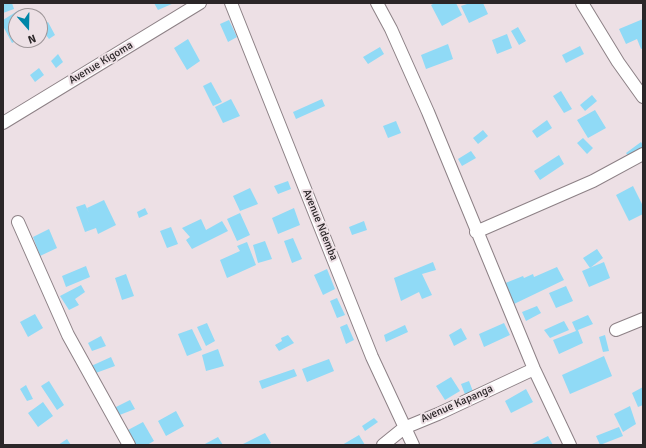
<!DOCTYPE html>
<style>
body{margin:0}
#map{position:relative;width:646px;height:448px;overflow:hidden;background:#ede0e5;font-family:Signika,sans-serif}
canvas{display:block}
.frame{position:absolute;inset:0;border:4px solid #2b2628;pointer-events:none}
.north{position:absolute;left:8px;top:8px;width:40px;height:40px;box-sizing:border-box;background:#ede0e5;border:1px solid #9f9699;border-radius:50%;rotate:160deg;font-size:11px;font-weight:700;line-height:16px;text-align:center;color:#2b2628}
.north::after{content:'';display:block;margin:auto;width:14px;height:18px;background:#0086a8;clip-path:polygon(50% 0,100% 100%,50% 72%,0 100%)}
</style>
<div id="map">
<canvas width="646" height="448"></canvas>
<div class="frame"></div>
<div class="north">N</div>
</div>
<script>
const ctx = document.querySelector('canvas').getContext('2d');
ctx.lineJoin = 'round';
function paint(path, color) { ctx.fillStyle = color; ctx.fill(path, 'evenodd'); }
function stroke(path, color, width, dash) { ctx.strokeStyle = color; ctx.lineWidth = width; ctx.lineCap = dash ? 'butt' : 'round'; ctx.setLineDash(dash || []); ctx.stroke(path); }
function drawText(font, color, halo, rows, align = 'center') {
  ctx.font = font + ' Signika,sans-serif'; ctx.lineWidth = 4; ctx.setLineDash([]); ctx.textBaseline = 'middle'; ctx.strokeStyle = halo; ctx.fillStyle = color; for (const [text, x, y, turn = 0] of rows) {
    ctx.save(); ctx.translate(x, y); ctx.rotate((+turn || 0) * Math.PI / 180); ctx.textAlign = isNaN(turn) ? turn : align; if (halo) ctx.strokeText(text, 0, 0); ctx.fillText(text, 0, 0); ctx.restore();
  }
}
const building = new Path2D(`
 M3,3H12L14,9L3,13Z
 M154,3H174L158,10Z
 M435,3H456L462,15L442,26L431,5Z
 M470,3H483L488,14L469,23L461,6Z
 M19,10L22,16H16V41L12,43L3,26V20Z
 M643,19V48L641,49L637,39L626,44L619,29Z
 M229,20L237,37L228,42L220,24Z
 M48,22L55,35L49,39L40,27Z
 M518,27L526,41L519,45L511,31Z
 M507,34L512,48L497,54L492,40Z
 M188,39L200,61L187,70L174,48Z
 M448,44L453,59L426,69L421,55Z
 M580,46L584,54L566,63L562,55Z
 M380,47L384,54L368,64L363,57Z
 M58,54L63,62L56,68L51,61Z
 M39,68L44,75L35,82L30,75Z
 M211,82L222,102L213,106L203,86Z
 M561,91L572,109L564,113L553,96Z
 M592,95L597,101L585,111L580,105Z
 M231,99L240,116L223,123L215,107Z
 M322,99L325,106L296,119L293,112Z
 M595,110L606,128L588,138L577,120Z
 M547,120L552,128L537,138L532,131Z
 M396,121L401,133L388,138L383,126Z
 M483,130L488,136L478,144L473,138Z
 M583,138L593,148L587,154L577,143Z
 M641,142L643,145V151L631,160L626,153Z
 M471,151L476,158L462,166L458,159Z
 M559,155L564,164L540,180L534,171Z
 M288,181L291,189L278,194L274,186Z
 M633,186L643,206V214L629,221L616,195Z
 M250,188L258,204L240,211L233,196Z
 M104,200L116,225L98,234L96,228L85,232L76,207L85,204L89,213L87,208Z
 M145,208L148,214L139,218L137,212Z
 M294,208L300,225L278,234L272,218Z
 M240,213L250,235L237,241L227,219Z
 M201,219L206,230L222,221L228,231L192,249L186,240L190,237L182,228Z
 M364,221L367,230L352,235L349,227Z
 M171,227L178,244L167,248L160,231Z
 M49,229L57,248L40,256L33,237Z
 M293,238L302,259L292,263L284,241Z
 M265,241L272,259L258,263L253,245Z
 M247,242L256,265L227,278L220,260L240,251L237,246Z
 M597,249L603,258L590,268L583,258Z
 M433,262L436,270L422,274L432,295L422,299L419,292L401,301L394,278Z
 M604,262L610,278L589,287L582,271Z
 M86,266L90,277L66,287L62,276Z
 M557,267L564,280L514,304L503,284L523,276L524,278L533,274L534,277Z
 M327,269L335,289L323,295L314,275Z
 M126,274L134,296L122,300L115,278Z
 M81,285L85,292L75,299L79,305L69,310L60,296Z
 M566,286L573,301L556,308L549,293Z
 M337,298L345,315L337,318L330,301Z
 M537,306L541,313L526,321L522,312Z
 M35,314L43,328L28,337L20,322Z
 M588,315L593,324L578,330L583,343L559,354L553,340L576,331L572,322Z
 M564,321L569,330L550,338L544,330Z
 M207,323L215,341L206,346L197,327Z
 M504,323L510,335L484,347L479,334Z
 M347,324L354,340L346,344L340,327Z
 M405,325L408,332L386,342L384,335Z
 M461,328L467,339L454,346L449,335Z
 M192,329L202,350L187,356L178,334Z
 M288,335L294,343L279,351L275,345L282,341L281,338Z
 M605,335L609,351L603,352L599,337Z
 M101,336L106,346L92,351L88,343Z
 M218,349L224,366L206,371L202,355Z
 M604,356L612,376L570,394L562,375Z
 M111,357L115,366L93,374L89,367Z
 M329,359L334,371L307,382L302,369Z
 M294,369L297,376L262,389L259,381Z
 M451,377L460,391L445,400L436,386Z
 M49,381L64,405L57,410L41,386Z
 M469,381L474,394L466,397L461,384Z
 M26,385L33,399L27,401L20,389Z
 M643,387V405L638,407L632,393Z
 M526,389L533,402L511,413L505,401Z
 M130,400L135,409L117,416L114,408Z
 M43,402L53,416L38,427L28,413Z
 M630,406L636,424L623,432L614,414Z
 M176,411L184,426L166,436L158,421Z
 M374,418L378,422L365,431L362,426Z
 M143,422L154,441L147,445H136L128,430Z
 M619,427L623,436L600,445L596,436Z
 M265,433L271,443L268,445H241Z
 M359,435L365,445H342Z
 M548,436L553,445H530Z
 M218,437L223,445H203Z
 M67,439L71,445H58Z`);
const minor = new Path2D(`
 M231,3L372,357L413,445
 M377,3L391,29L428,112L534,369L570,445
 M582,3L618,62L643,97
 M3,123L200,3
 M18,222L68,335L129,445
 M476,232L593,181L643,154
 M616,330L643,319
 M383,445L404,428L438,414L534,369`);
const streetNames = [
 ["Avenue Kigoma",101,63,-31],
 ["Avenue Ndemba",320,225,68],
 ["Avenue Kapanga",457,404,-24]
];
paint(building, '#90daf6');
stroke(minor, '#8d8186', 14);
stroke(minor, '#fff', 12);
drawText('11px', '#2b2628', '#ede0e5', streetNames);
</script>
